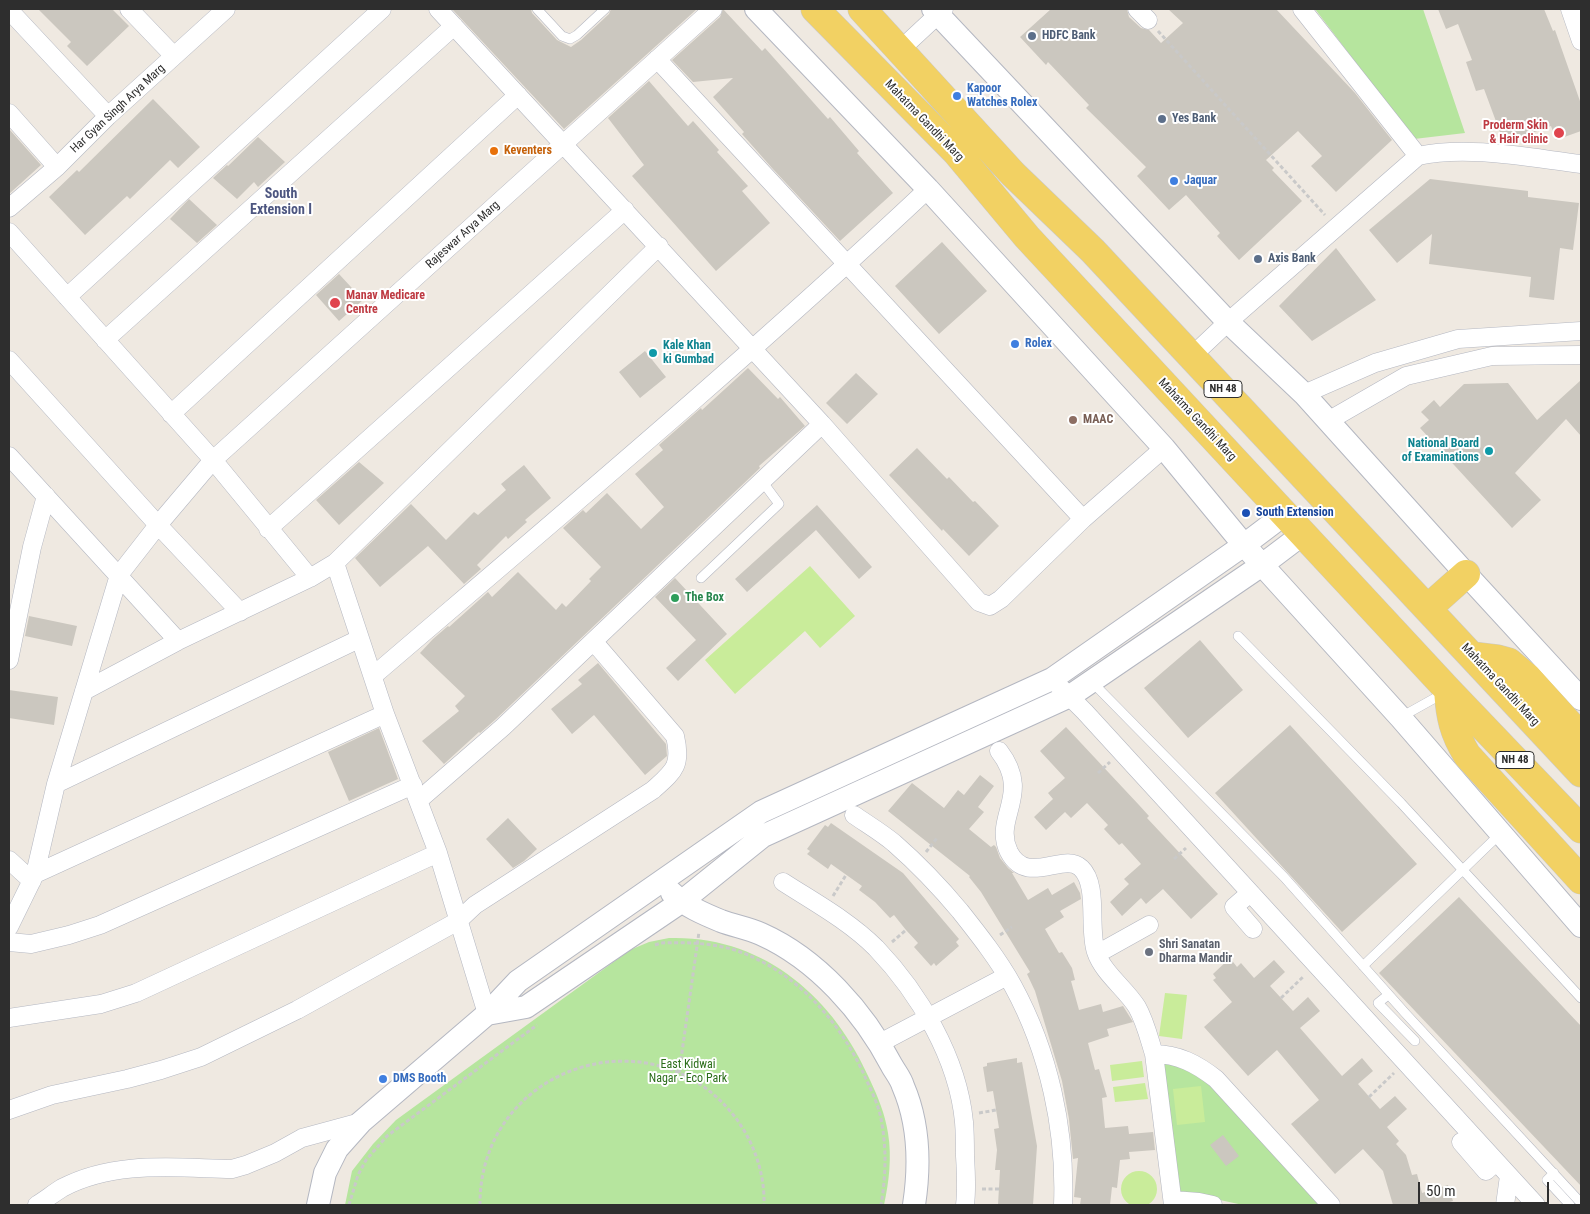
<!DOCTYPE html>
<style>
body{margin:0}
#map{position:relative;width:1590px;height:1214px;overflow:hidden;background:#efe9e1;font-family:"Roboto Condensed",sans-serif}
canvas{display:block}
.frame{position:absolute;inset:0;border:10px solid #2e2e2e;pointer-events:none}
.scale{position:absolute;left:1418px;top:1182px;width:131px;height:22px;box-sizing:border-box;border:2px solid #2e2e2e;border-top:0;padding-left:6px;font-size:15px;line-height:18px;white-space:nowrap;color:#2e2e2e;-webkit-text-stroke:4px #fff;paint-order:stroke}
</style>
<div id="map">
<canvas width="1590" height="1214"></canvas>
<div class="frame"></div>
<div class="scale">50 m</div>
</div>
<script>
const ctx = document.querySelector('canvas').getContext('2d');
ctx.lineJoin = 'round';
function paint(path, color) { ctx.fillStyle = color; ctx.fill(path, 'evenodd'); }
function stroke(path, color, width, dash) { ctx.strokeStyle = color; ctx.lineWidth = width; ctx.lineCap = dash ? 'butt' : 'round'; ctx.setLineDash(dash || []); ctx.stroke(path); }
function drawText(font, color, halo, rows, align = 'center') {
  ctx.font = font + ' "Roboto Condensed",sans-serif'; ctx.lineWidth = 4; ctx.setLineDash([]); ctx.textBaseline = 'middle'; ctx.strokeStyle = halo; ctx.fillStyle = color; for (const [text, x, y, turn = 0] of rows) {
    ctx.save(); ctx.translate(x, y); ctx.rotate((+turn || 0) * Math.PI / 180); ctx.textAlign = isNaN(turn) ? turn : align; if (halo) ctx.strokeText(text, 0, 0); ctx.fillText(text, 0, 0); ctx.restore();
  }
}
const green = new Path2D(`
 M1315,9H1423L1465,133L1414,139Z
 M669,938C763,935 834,997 870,1080C878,1097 885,1114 888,1133C892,1157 889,1182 884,1205H345L352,1171L373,1144L396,1120L630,950L649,942Z
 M1162,1058L1196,1072L1213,1085L1324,1205H1243L1197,1195L1177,1194Z`);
const pitch = new Path2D(`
 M810,566L855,616L820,648L805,631L735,694L705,660Z
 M1165,993L1187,995L1182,1039L1159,1036Z
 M1142,1061L1144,1077L1112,1081L1110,1065Z
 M1145,1083L1148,1099L1115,1102L1113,1087Z
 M1201,1086L1205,1122L1177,1125L1173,1089Z
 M1121 1189a18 18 0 1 1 36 0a18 18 0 1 1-36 0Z`);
const building = new Path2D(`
 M38,9H112L129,26L87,66L67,46L71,42Z
 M452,9H531L532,13L557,40L571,47L581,40L609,14L611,9H697L564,129Z
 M723,9L762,51L765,48L828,119L830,117L859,151L857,153L893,193L840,241L772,168L742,134L744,132L713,97L733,78L693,82L672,60L720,17Z
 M1051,9H1127L1129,17L1141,28L1149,30L1161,43L1183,23L1168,9H1276L1355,93L1392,140L1336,192L1311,166L1322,156L1298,131L1266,160L1274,168L1272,170L1302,201L1239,260L1217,236L1220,233L1186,195L1169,210L1137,176L1146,167L1086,108L1089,105L1048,62L1046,65L1020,37Z
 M1438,9H1544L1553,31L1555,30L1581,104V131L1556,140L1551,126L1504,143L1484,89L1476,91L1466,62L1472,60L1458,24L1446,29Z
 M649,81L688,126L693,121L719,150L717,152L748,186L742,191L770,223L716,271L632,176L644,165L608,118Z
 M153,99L200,147L178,168L170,160L130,199L127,196L85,235L49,197L77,170L79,172Z
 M9,129L41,165L9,194Z
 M258,137L285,162L258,187L254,182L237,199L213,178L227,165L228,166Z
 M1430,179L1528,191V197L1579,203L1573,250L1560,248L1554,300L1529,297L1531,277L1429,264L1432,234L1397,263L1369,230Z
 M189,199L217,225L197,243L170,219Z
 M942,242L987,291L939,334L895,286Z
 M1336,248L1376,300L1312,341L1279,306Z
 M339,274L363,300L339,321L316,295Z
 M645,351L666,377L640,398L619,372Z
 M748,368L778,399L780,397L805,426L759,466L760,468L496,719L480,733L479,732L444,764L422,741L459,711L455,706L465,696L420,653L433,639L448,626L449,627L488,592L492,597L518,572L556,610L562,603L566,607L591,581L589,579L601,567L563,528L583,510L586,513L607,493L641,529L664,507L635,474L663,450L659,445L701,408L702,410Z
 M856,373L878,394L847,424L826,403Z
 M1581,380V436L1566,419L1515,473L1541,500L1512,528L1420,428L1429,420L1421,412L1434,400L1440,407L1464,384L1508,383L1537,420Z
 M917,448L947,479L949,477L973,502L975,501L999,526L969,556L943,529L942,531L889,475Z
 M359,462L384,483L339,525L316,500Z
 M524,465L551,498L525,520L527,522L508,539L506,536L477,565L481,569L464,584L428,546L380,587L355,558L411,504L446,540L474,512L478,515L506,490L501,484Z
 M817,505L872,567L859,579L816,530L747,592L735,579Z
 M675,578L727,634L678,681L666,668L696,640L655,597Z
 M29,616L77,626L72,646L25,636Z
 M1200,640L1243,690L1188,738L1144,688Z
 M598,663L666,744L667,756L645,775L594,715L572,734L551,709L582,684L578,680Z
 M9,690L58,697L54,725L9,718Z
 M1290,725L1417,864L1342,932L1215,793Z
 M1066,727L1139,805L1149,816L1147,818L1218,894L1191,919L1163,889L1146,904L1141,898L1122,916L1110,902L1129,884L1124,879L1141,864L1122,843L1119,845L1104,829L1108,825L1087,803L1071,818L1065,812L1046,830L1034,817L1053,799L1048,793L1065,778L1040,751Z
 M379,728L398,779L349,801L328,752Z
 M980,775L994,786L978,807L984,812L969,829L991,847L994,845L996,847L1000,858L1008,868L1014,873H1012L1028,900L1048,888L1052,895L1074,882L1080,893L1081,899L1060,911L1064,917L1045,929L1059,953L1062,952L1072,968L1075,980L1071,981L1079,1010L1101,1004L1103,1012L1123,1006L1133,1022L1107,1029L1109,1036L1088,1043L1095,1070L1099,1069L1107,1097L1102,1098L1105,1128L1128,1126L1129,1134L1153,1132L1155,1150L1129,1152L1130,1159L1120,1160L1117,1188L1112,1187L1110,1205H1080L1081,1198L1074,1197L1078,1158L1073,1159L1069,1119L1062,1081L1035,991L1027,974L1030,972L981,892L969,877L970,876L888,811L912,783L944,808L958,790L964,795Z
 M508,818L537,849L524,861L513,868L486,839Z
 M831,823L903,873L959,939L956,942L959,946L936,966L934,963L931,966L914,947L918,943L906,930L894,915L890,918L875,902L859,890L862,886L831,864L828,869L807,854L810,851L807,849L825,825L828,827Z
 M1459,897L1581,1026V1186L1379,973Z
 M1230,958L1237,967L1241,963L1254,978L1274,960L1285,972L1270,986L1281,998L1293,1011L1308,997L1320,1011L1300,1028L1342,1076L1362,1058L1373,1071L1358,1084L1380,1109L1395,1096L1407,1109L1387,1127L1399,1141L1396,1144L1406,1155L1412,1175L1417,1174L1422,1193L1448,1185L1453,1201L1439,1205H1393L1383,1171L1363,1149L1335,1174L1291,1124L1319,1100L1277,1050L1248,1076L1204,1027L1232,1002L1213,980L1216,978L1213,974Z
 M1017,1058V1063L1022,1062L1037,1146L1033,1205H998L1000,1170H995L997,1150L994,1129L999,1128L993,1091L987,1092L983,1067L987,1066V1063Z
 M1223,1135L1239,1156L1226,1166L1210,1145Z`);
const path = new Path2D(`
 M1158,31L1325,215
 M1098,773L1110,762
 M926,852L937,838
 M1174,859L1186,848
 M833,896L846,875
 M1000,935L1012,927
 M892,942L906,930
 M655,945L661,943C690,942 721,943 748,955C802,978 843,1026 866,1079C871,1090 877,1102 880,1114C887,1145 886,1175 881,1205
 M1281,998L1304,976
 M679,1073L699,932
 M1369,1097L1394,1073
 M979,1113L996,1110
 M982,1189H999
 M349,1205L358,1175L366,1160L387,1136L537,1025
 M480,1205C479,1068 651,1009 735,1117C754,1142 765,1174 764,1205`);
const service = new Path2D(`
 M537,9L562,36L570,39L577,35L605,9
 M701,578L779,504L762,481
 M1238,636L1401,803L1581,998
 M1092,682L1284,877L1406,1014L1581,1203
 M1401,717L1444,693
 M1363,966L1501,833
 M1388,995L1378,1003L1415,1041
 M1554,1173L1547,1180L1570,1205`);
const minor = new Path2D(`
 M129,9L174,56
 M438,9L822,424L979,602L990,606L1001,599L1083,519L1164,448
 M1137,9L1148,20
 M1302,9L1418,156C1468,145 1530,158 1581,164
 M1570,9L1581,41
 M9,10L108,116
 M900,50L944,9
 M657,59L1083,519
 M9,113L57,167
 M9,208L57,167L108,116L226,9
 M9,232L213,460L310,578
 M67,297L382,9
 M105,340L454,26
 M1192,356L1228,322L1418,156
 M9,360L158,525L240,612
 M1304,394L1375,363L1458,339L1581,331
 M171,414L518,95
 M1328,421L1406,376L1492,356L1581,355
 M9,456L178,641
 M268,529L625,210
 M335,563L385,714L438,853L487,1014
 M9,660L32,547L46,496
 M373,676C560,516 748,358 928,189
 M1052,679L1085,712L1536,1205
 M84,691L178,641L310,578L335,563L659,246
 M999,751C1033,795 992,817 1009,852C1027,887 1064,851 1081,868C1099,885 1088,928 1096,952C1103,973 1126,989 1137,1007C1145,1021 1149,1038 1154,1054
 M56,784L359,639
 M419,800L503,727L822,424
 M854,815C867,824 882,833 894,843C918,864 940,887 960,911C979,935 998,959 1013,986C1049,1052 1066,1130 1063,1205
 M9,860L32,881
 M35,874L385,714
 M783,882C814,902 849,921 876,948C919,993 958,1058 964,1122C965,1133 965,1144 965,1156C966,1172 967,1189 965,1205
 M1250,893L1234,907L1253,929
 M9,927L35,874L56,784L119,575L158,525L213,460L713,9
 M9,942L31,944L69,935L100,925L413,785
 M1097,954L1149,925
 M9,1018L101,1004L136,993L438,853
 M880,1043L1007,976
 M9,1110L52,1095L127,1079L161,1070L201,1057L297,1010L458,921L475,905L653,790C674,771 682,766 675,736L594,642
 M1461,1142L1486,1171L1496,1162
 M1173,1200L1199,1202L1213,1205
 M37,1205C45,1200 54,1193 62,1188C115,1160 175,1168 232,1169L246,1165L275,1153L302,1138L361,1122
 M1173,1205L1154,1054C1178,1054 1197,1064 1216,1079L1331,1205
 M1505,1205L1509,1176`);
const tertiary = new Path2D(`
 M756,9L928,189L1164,448L1244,545L1400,717L1581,926
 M933,9L1228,322L1304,394L1466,574L1581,699
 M672,893C685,906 704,914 721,921C734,926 748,928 761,934C817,959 864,1012 892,1066C896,1073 901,1079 903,1086C919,1123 920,1166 914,1205
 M487,1014L526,1007L681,902L763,836L1070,696L1262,565L1303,534
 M318,1205L325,1173L337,1149L361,1122L487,1014L518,981L761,812L1052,679L1244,545L1285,514`);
const primary = new Path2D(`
 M815,9L956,152L1027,237L1448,690L1581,829
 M862,9L1013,174L1093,251L1581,773
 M1428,608L1466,574
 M1473,656L1498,659L1509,662L1528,678L1581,737
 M1448,690C1450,717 1453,732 1467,755L1581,880`);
const markers = [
 [1032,36,5,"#5c6f8a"],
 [957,96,5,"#3f7fe0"],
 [1162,119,5,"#5c6f8a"],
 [1559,133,6,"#e0444e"],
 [494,151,5,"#e8710a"],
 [1174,181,5,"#3f7fe0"],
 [1258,259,5,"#5c6f8a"],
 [335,303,6,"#e0444e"],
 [1015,344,5,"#3f7fe0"],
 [653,353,5,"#0f9aa8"],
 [1073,420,5,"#8d6e63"],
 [1489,451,5,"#0f9aa8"],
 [1246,513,5,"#1a4fb4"],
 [675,598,5,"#2e9e5b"],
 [1149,952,5,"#6b7280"],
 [383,1079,5,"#3f7fe0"]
];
const shields = [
 [1223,389,38],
 [1515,760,38]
];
const shieldNames = [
 ["NH 48",1223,389],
 ["NH 48",1515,760]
];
const serviceNames = [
 ["HDFC Bank",1042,36],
 ["Yes Bank",1172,119],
 ["Axis Bank",1268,259]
];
const shopNames = [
 ["Kapoor",967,89],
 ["Watches Rolex",967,103],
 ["Jaquar",1184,181],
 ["Rolex",1025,344],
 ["DMS Booth",393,1079]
];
const streetNames = [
 ["Har Gyan Singh Arya Marg",118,109,-43],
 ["Mahatma Gandhi Marg",924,121,46],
 ["Rajeswar Arya Marg",463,235,-42],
 ["Mahatma Gandhi Marg",1197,420,47],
 ["Mahatma Gandhi Marg",1500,685,47]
];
const healthNames = [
 ["Proderm Skin",1548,126],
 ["& Hair clinic",1548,140],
 ["Manav Medicare",346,296,"left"],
 ["Centre",346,310,"left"]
];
const foodNames = [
 ["Keventers",504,151]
];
const cultureNames = [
 ["Kale Khan",663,346],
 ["ki Gumbad",663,360],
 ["National Board",1479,444,"right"],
 ["of Examinations",1479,458,"right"]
];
const educationNames = [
 ["MAAC",1083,420]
];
const transitNames = [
 ["South Extension",1256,513]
];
const leisureNames = [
 ["The Box",685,598]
];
const worshipNames = [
 ["Shri Sanatan",1159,945],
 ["Dharma Mandir",1159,959]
];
const parkNames = [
 ["East Kidwai",688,1065],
 ["Nagar - Eco Park",688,1079]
];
const neighbourhoodNames = [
 ["South",281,194],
 ["Extension I",281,210]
];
paint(green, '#b6e59e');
paint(pitch, '#c9ec9a');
paint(building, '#cbc7bf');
stroke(service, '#b4b7c1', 10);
stroke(minor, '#b4b7c1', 19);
stroke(tertiary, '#b4b7c1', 24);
stroke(primary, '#c9c9c9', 29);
stroke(path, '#c9c9c9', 3, [4, 2.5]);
stroke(service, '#fff', 9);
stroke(minor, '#fff', 18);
stroke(tertiary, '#fff', 22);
stroke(primary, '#f2d163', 28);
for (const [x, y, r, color] of markers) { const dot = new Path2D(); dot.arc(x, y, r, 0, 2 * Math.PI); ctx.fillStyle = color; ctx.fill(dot); stroke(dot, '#fff', 2); }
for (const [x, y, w] of shields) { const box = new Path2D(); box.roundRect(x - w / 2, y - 8.5, w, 17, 4); ctx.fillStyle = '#fff'; ctx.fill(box); stroke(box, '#2e2e2e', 1); }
drawText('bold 11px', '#2e2e2e', null, shieldNames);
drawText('bold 12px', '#4e5e75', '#fff', serviceNames, 'left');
drawText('bold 12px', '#366cbe', '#fff', shopNames, 'left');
drawText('12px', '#2e2e2e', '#fff', streetNames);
drawText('bold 12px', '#be3a42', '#fff', healthNames, 'right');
drawText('bold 12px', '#c56008', '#fff', foodNames, 'left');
drawText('bold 12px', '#0d838f', '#fff', cultureNames, 'left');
drawText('bold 12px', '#785e54', '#fff', educationNames, 'left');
drawText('bold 12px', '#164399', '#fff', transitNames, 'left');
drawText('bold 12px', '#27864d', '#fff', leisureNames, 'left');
drawText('bold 12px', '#5b616d', '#fff', worshipNames, 'left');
drawText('12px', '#2c6e1b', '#fff', parkNames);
drawText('bold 14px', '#4d5680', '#fff', neighbourhoodNames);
</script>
